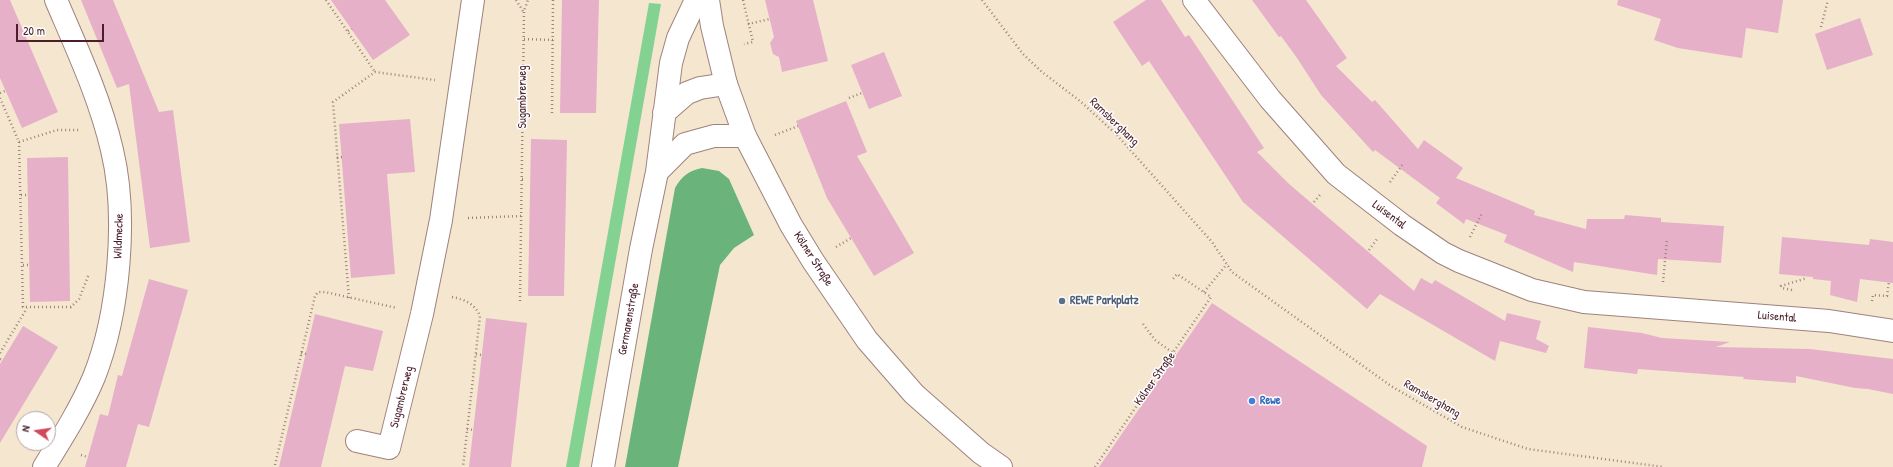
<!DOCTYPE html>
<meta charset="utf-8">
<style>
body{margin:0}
#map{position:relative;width:1893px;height:467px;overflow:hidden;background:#f4e6cf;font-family:"Patrick Hand",sans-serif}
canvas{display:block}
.north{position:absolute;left:16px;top:411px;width:40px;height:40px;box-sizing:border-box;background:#fff;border:1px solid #b7a5aa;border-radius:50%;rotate:283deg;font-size:11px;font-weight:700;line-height:16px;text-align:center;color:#4a1f2b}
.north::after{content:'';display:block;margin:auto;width:14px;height:18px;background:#d1495b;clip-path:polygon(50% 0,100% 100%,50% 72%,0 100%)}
.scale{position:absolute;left:16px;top:24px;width:88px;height:18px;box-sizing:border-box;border:2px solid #4a1f2b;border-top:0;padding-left:5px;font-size:12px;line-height:14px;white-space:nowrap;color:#4a1f2b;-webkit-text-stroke:3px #fff;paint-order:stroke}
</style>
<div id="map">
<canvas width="1893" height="467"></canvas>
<div class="north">N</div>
<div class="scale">20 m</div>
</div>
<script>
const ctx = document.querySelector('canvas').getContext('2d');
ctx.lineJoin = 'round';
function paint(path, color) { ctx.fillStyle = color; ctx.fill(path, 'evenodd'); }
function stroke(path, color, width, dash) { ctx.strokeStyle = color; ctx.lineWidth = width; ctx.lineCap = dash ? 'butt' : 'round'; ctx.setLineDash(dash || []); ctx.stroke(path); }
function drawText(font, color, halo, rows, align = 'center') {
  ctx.font = font + ' "Patrick Hand",sans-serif'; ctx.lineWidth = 3; ctx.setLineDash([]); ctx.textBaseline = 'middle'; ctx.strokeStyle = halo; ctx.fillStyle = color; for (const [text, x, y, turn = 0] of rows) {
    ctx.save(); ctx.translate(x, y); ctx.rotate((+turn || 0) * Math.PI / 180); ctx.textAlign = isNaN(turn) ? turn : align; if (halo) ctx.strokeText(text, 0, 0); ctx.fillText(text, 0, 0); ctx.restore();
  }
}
const green = new Path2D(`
 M649,3L661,4L579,467H566Z`);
const forest = new Path2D(`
 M702,168L719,171L729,179L754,235L734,248L720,265L678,467H625L675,188C682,176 688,171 702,168Z`);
const building = new Path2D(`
 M0,0H10L58,112L22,128L0,78Z
 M81,0H113L159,112L173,110L190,242L150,248L129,84L117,88Z
 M331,0H385L410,35L373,60Z
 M562,0H599L596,113H560Z
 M765,0H813L828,61L782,72L779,57L773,54L770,43L774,37Z
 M1146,0H1161L1185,37L1189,35L1264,148L1257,152L1288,183L1414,291L1421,278L1432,284L1435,280L1505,321L1507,313L1541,321L1536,339L1549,346L1546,353L1500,341L1495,361L1380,294L1367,309L1243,202L1149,61L1142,66L1113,22Z
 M1252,0H1306L1347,58L1336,66L1372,102L1375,100L1418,149L1424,140L1463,168L1456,178L1535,211L1534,215L1586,229L1587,219H1624L1625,215L1661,218V222L1724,226L1721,263L1658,259L1657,275L1574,262L1573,272L1504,242L1507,235L1466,219L1464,224L1436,203L1440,198L1375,150L1373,152L1321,95L1297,58L1281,36L1279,37Z
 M1618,0H1783L1778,33L1746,28L1742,58L1678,48L1654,40L1661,19L1617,5Z
 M1860,18L1873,55L1827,70L1815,34Z
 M884,52L902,96L869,109L851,65Z
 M846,101L867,152L857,156L914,253L874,276L827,198L796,121Z
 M410,119L415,172L387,174L395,274L351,278L339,124Z
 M531,139L567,140L564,296H528Z
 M68,157L70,301L30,302L27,158Z
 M1782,237L1869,245L1870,239L1893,242V283L1860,279L1857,302L1830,295L1831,281L1813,279V277L1779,274Z
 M149,279L188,290L149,427L138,424L126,467H85L100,414L108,416L118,375L122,376Z
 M1212,303L1427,446L1422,467H1099Z
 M315,314L383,331L373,371L345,366L321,467H279Z
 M486,318L527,323L511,467H469Z
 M23,326L58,347L0,443V364Z
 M1588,327L1642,333L1662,338L1730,342L1716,347L1810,349L1893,359V394L1868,389L1855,388L1796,376V383L1743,379L1744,377L1638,369L1637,374L1584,368Z`);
const path = new Path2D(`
 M326,0L375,72
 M516,0L523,11
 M743,0L753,42L744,44
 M982,0L1023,54L1042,72L1080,101L1116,134L1212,242L1232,272L1391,386L1462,427L1528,449L1664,467
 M748,24L770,19
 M1821,27L1828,0
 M348,31L352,29
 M524,39L553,40
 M0,93L5,91
 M0,98L19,142L23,307H71L79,299L89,274
 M849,98L862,93
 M552,113L553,0
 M775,135L798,126
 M19,142L57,130H79
 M337,158L342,157
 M522,179H526
 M1390,182L1403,164
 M21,195H27
 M1314,202L1320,195
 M468,218L521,216
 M1470,237L1482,213
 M836,247L851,238
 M1369,250L1377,239
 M23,265H29
 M1663,282L1667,239
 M1792,290L1782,288L1781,286L1807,278
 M1204,292L1227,264
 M452,297C464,299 475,304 480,316L463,467
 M349,298L333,102L375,72L435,80
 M520,301L524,11L528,0
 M1872,301L1873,295L1887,296L1889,282
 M1143,324L1155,340L1176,355
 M0,353L27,308
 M301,353L306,354
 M476,354L481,355
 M0,359L2,360
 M467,429L473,430
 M81,455L88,457
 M275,465L315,296L318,292H325L397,308
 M1095,467L1211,297L1177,274L1173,279`);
const minor = new Path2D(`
 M1194,0L1270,99L1336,174L1402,225L1443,253L1459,261L1532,290L1584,302L1829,321L1893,331
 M664,113L687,93L700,88L726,84
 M657,172L685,144L714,136H745
 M357,441L389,448L422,314L441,220L473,0
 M44,467C62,438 81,408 94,377C119,314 128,216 112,150C100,98 77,49 56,0
 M603,467L641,249L657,172L671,63L678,38L696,0`);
const secondary = new Path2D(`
 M708,0L712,26L726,84L745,136L791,225L813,261L867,340L914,394L981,453L1001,467`);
const markers = [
 [1062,301,4,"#5c6f8a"],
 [1252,401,4,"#3f7fe0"]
];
const streetNames = [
 ["Sugambrerweg",523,97,-90],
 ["Ramsberghang",1114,122,44],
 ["Luisental",1389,215,37],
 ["Wildmecke",119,236,-88],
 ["Kölner Straße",813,259,57],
 ["Luisental",1777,317,5],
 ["Germanenstraße",629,319,-80],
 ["Kölner Straße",1155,379,-55],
 ["Sugambrerweg",402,397,-76],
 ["Ramsberghang",1432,399,30]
];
const serviceNames = [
 ["REWE Parkplatz",1070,301]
];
const shopNames = [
 ["Rewe",1260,401]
];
paint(green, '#83d291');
paint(forest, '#6ab47b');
paint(building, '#e6b0c9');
stroke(minor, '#9f827d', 24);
stroke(secondary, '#9f827d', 24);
stroke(path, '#9f827d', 2.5, [1, 3]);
stroke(minor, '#fff', 22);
stroke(secondary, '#fff', 22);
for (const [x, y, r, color] of markers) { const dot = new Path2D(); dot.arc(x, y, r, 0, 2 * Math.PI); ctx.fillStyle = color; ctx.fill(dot); stroke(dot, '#fff', 1.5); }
drawText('12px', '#4a1f2b', '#fff', streetNames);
drawText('bold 12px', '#4e5e75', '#fff', serviceNames, 'left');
drawText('bold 12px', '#366cbe', '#fff', shopNames, 'left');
</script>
